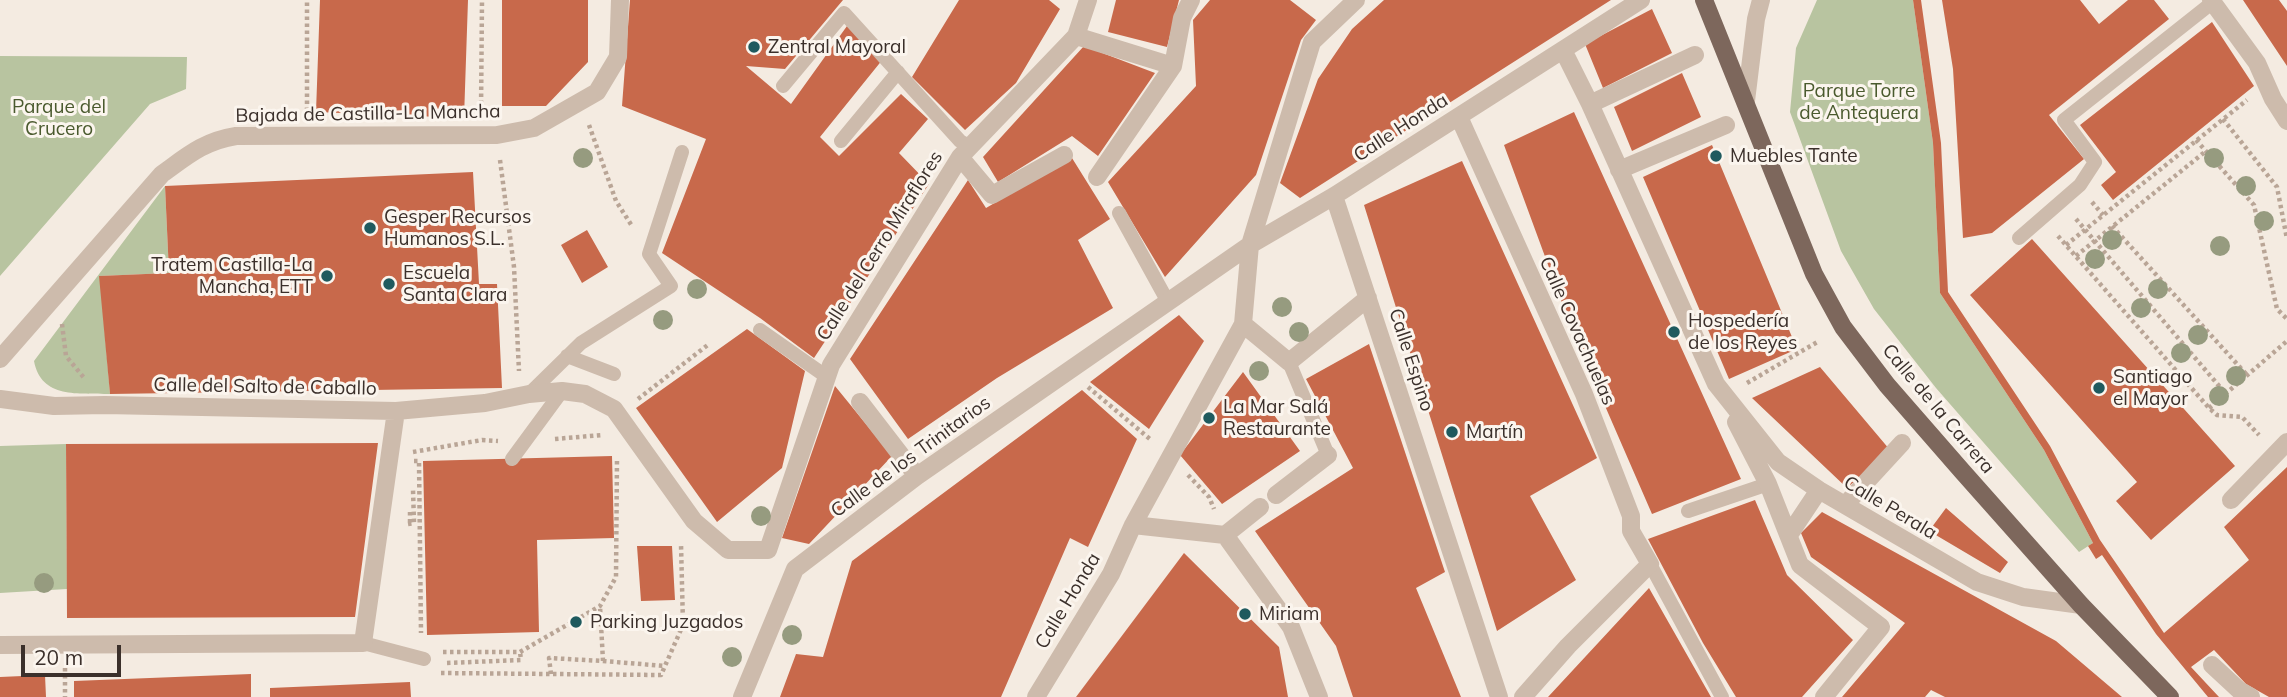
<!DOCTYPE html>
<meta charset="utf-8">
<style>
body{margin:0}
#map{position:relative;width:2287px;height:697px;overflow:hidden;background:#f4ebe1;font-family:Mulish,sans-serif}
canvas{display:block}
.scale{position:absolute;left:21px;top:645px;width:100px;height:32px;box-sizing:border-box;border:4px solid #3b302b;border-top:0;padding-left:9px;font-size:21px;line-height:24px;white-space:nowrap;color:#3b302b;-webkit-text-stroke:5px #fbf5ee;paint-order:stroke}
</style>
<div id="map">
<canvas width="2287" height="697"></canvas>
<div class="scale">20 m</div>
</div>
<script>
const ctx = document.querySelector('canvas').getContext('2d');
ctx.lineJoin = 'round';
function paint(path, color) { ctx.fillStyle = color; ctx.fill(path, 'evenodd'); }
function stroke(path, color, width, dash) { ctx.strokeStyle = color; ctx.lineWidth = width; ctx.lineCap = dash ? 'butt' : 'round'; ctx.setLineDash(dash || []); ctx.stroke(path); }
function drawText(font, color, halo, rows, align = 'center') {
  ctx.font = font + ' Mulish,sans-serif'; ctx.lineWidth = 6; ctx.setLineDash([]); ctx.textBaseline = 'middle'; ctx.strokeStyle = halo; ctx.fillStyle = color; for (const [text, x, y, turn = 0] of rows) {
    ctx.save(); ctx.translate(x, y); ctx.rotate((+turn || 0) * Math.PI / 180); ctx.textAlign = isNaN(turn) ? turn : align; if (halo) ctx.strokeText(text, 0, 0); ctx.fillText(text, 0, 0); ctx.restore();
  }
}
const green = new Path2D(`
 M1817,0H1913L1933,143L1940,293L2044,450L2093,543L2079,552L1936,388L1874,309L1841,251L1790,112L1796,48Z
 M0,56L187,57L186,89L150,104L0,276Z
 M165,186L169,273L100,276L110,394C79,393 41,399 34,361Z
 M66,444L67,589L0,593V446Z`);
const building = new Path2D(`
 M320,0H468L464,118L316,112Z
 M502,0H588V62L546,106H502Z
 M630,0H843L785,69L746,66L791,104L847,26L883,59L820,137L839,156L901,94L928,119L899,153L929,184L814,358L760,318L662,253L706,139L622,106Z
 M959,0H1049L1060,9L1016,83L965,130L912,77Z
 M1116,0H1179L1167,47L1108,32Z
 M1210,0H1290L1316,20L1301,40L1256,175L1165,277L1108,182L1196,86L1193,20Z
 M1384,0H1611L1300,198L1280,183L1318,79L1352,29Z
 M1913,0H1921L1941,143L1948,292L2050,446L2100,540L2164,633L2249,560L2224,527L2287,467V697H2269L2246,684L2214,650L2191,667L2219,697H2208L2156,634L2102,555L2096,559L2088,546L2093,543L2044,450L1940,293L1933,143Z
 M1942,0H2080L2099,24L2128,0H2154L2169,19L2049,115L2084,159L1992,233L1963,238L1953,69Z
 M2243,0H2279L2287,11V66Z
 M1652,9L1672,53L1603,88L1585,44Z
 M2212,22L2254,86L2113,200L2101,185L2116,172L2080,125Z
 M1084,46L1155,73L1098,156L1072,136L998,182L983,157Z
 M1682,73L1701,117L1632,151L1614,107Z
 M1574,112L1741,479L1652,514L1572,330L1504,145Z
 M1712,145L1797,349L1729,379L1643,177Z
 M1072,158L1110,219L1078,240L1113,308L997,378L908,439L850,359L968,180L986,208Z
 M1462,161L1597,458L1530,496L1576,580L1497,631L1364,205Z
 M473,172L479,284H497L502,388L110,394L99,276L169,273L165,186Z
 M587,230L608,267L582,283L561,245Z
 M2032,239L2235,466L2151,540L2116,501L2137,482L1970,295Z
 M1179,315L1204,341L1149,429L1090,382Z
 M747,329L805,371L782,468L717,522L636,408Z
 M1369,344L1445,572L1416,588L1461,697H1353L1336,646L1255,531L1353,468L1306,379Z
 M1820,367L1890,450L1847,488L1752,398Z
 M1243,372L1300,451L1222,504L1180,455Z
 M835,386L892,456L809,544L782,538Z
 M1082,390L1137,439L1088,547L1070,538L1001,697H780L796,654L823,657L852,561Z
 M378,443L355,617L67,618L66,444Z
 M612,456L614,538L537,540L539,632L427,635L423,461Z
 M1755,500L1787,575L1853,640L1802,697H1736L1703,643L1648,539Z
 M1946,508L2008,562L2000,573L1929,531Z
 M1822,512L2056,641L2122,697H1945L1931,690L1925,697H1842L1905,623L1811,557L1801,533Z
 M637,546H672L675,600L641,601Z
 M1184,553L1279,647L1288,697H1076Z
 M1649,588L1711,697H1548Z
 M251,674V697H74V681Z
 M45,675L46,697H0V677Z
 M410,682L411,697H270V688Z`);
const path = new Path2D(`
 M307,111V0
 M481,111L482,0
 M2223,119L2277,187L2287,239
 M589,125L616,201L632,226
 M2196,140L2254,205L2277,309L2287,319
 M500,160L514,267L519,371
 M2092,202L2103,215
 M2076,219L2226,394
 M2112,226L2247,375
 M2058,236L2209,408L2217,415L2242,417L2259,435
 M2066,245L2247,100
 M2076,256L2206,151
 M62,324L66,356L85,379
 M1747,383L1819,341
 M1088,387L1151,440
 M638,399L709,344
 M2209,408L2287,341
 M555,439L602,435
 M413,452L482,440L498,441
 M414,461H419L421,633
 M1188,475L1209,497L1214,509
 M410,512V523
 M408,524L414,523L413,489
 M443,652H520L600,606L616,577L617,459
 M603,661L665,666
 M447,663L521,660L520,652
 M65,668V697
 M441,673L661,675L683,625L681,544
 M551,674L549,658L603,661L600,606`);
const lane = new Path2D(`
 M783,86L844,13L960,141L969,146
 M841,141L898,72
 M1119,213L1168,302
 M2019,238L2080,185L2095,162L2064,120L2213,2
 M760,330L827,377
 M567,356L614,374
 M1289,362L1328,455
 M529,394L581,343L671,286L649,254L682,152
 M512,459L562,391
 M1688,511L1768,484
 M1650,564L1722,697
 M363,643L424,659`);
const street = new Path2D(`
 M2211,0L2257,63L2273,99L2287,121
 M1076,36L1173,66L1097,177
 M1563,50L1590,104L1716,384L1778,462L1819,490L1977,582L2023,597L2081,605
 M1173,66L1182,18L1191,0
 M1746,101L1756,19L1761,0
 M1590,104L1695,55
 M1459,117L1584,394L1631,516V531L1650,564L1568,646L1523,697
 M960,157L992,195L1064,155
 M1619,170L1726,125
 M1334,196L1499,697
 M1243,324L1289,362L1368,298
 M0,359L162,174C187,156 204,141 236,136L497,135L534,128L597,92L618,57L620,0
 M0,399L54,406L105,405L396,411L485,403L529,394L562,391L585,394L614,409L694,521L728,550H768
 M860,402L917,476
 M1736,422L1768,484L1800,565L1881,627L1824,697
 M1276,495L1328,455
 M2231,500L2287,442
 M1845,505L1902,443
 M1133,525L1225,535
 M1225,535L1291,627L1319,697
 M1225,535L1260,507
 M1789,535L1819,490
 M768,550L831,365L960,157L1076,36L1088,0
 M0,645L363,643L396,411
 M2212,665L2239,690L2251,697
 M742,697L795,569L917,476L1250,245L1334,196L1641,0
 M1036,697L1111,574L1133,525L1243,324L1250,245L1312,42L1356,0`);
const primary = new Path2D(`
 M1704,0L1814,274L1843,327L1887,385L1962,471L2081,605L2170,697`);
const trees = [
 [583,158],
 [2214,158],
 [2246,186],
 [2264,221],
 [2112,240],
 [2220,246],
 [2095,259],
 [697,289],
 [2158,289],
 [1282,307],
 [2141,308],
 [663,320],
 [1299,332],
 [2198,335],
 [2181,353],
 [1259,371],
 [2236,376],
 [2219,396],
 [761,516],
 [44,583],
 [792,635],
 [732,657]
];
const markers = [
 [754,47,7,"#1f5a5e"],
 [1716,156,7,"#1f5a5e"],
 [370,228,7,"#1f5a5e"],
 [327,276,7,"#1f5a5e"],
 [389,284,7,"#1f5a5e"],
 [1674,332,7,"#1f5a5e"],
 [2099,388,7,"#1f5a5e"],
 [1209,418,7,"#1f5a5e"],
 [1452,432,7,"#1f5a5e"],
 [1245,614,7,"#1f5a5e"],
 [576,622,7,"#1f5a5e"]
];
const poiNames = [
 ["Zentral Mayoral",768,47],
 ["Muebles Tante",1730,156],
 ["Gesper Recursos",384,217],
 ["Humanos S.L.",384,239],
 ["Tratem Castilla-La",313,265,"right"],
 ["Mancha, ETT",313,287,"right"],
 ["Escuela",403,273],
 ["Santa Clara",403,295],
 ["Hospedería",1688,321],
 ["de los Reyes",1688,343],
 ["Santiago",2113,377],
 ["el Mayor",2113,399],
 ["La Mar Salá",1223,407],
 ["Restaurante",1223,429],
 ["Martín",1466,432],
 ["Miriam",1259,614],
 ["Parking Juzgados",590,622]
];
const parkNames = [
 ["Parque Torre",1859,91],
 ["de Antequera",1859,113],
 ["Parque del",59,107],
 ["Crucero",59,129]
];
const streetNames = [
 ["Bajada de Castilla-La Mancha",368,114,-1],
 ["Calle Honda",1401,128,-33],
 ["Calle del Cerro Miraflores",880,246,-58],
 ["Calle Covachuelas",1577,331,66],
 ["Calle Espino",1411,360,72],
 ["Calle del Salto de Caballo",265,387,1],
 ["Calle de la Carrera",1938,409,50],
 ["Calle de los Trinitarios",911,457,-36],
 ["Calle Perala",1890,508,31],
 ["Calle Honda",1068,601,-59]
];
paint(green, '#b8c4a0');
paint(building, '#c8694b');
stroke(path, '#b9a596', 4.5, [3.5, 3.5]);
stroke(lane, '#cdbbac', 14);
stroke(street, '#cdbbac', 18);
stroke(primary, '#7d675c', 18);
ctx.fillStyle = '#969b7f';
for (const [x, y] of trees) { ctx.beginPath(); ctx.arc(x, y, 10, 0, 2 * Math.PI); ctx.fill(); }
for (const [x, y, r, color] of markers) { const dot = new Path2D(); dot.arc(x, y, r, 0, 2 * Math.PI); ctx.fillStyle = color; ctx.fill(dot); stroke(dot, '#fbf5ee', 2.5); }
drawText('19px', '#3b302b', '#fbf5ee', poiNames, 'left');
drawText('19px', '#4a5a2e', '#fbf5ee', parkNames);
drawText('19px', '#3b302b', '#fbf5ee', streetNames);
</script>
